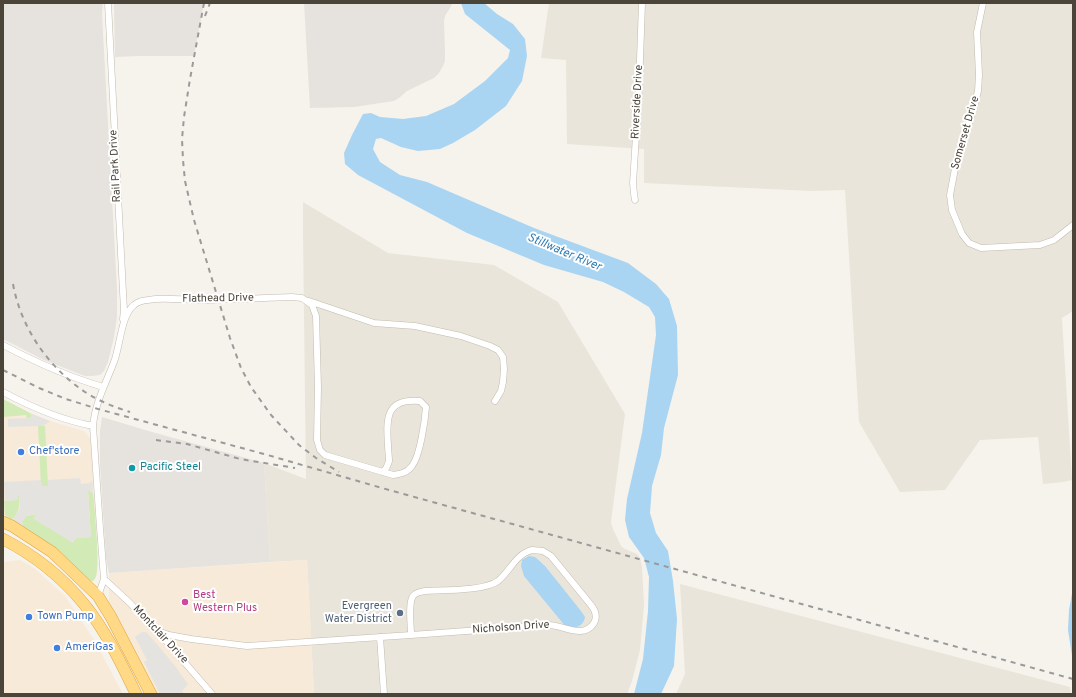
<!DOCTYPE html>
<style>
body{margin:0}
#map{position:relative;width:1076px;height:697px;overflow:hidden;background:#f6f3ec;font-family:Overpass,sans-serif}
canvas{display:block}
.frame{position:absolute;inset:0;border:4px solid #4b4439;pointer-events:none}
</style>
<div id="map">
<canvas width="1076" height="697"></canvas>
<div class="frame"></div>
</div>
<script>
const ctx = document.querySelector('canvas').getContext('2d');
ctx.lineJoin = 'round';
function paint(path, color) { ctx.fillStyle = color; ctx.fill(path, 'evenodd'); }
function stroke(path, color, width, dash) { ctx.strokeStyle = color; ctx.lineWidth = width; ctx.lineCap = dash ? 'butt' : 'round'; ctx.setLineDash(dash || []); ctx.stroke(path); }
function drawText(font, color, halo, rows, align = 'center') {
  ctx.font = font + ' Overpass,sans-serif'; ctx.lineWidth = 4; ctx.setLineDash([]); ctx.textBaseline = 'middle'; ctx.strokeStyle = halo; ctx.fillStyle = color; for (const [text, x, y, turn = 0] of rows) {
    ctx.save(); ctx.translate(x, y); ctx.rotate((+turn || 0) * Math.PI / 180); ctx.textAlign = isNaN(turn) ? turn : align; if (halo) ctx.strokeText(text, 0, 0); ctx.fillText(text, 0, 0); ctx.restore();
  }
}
const residential = new Path2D(`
 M549,3H1073V311L1062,318L1072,480L1064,482L1043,484L1038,437L980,440L945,490L900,492L859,422L845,190L811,191L644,183V149L567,144L566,60L541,58Z
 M303,202L388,253L494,265L558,302L625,414L611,522L613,529L621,546L625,549L637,554L640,558L642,567L644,605L640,650L632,681L627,694H314L307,560L270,562L264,463L306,479L303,234Z
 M680,584L1070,687L1071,694H676L685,674Z`);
const commercial = new Path2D(`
 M3,399L30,413L50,421L84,431L89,437L91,443L98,563L97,575L95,579L93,581H91L89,580L71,561L51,545L23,526L3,516Z
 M20,560L34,568L65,596L93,638L123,694H3V562Z
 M307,560L314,694H156L109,603V573Z`);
const industrial = new Path2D(`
 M3,3H103L102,14L117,290V317L114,337L108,362L104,371L100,375L92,376H85L72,371L44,360L3,339Z
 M114,3H204L194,56H139L115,57Z
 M304,3H453L445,16L444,21L445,52V61L443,66L439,73L434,78L407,91L399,98L394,101L354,107L310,108Z
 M102,417L145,430L264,463L270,562L109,573L106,558L100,464V431Z`);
const green = new Path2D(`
 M3,399L30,413L32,416L31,417L27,419L26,415L3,417Z
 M38,426H45L48,486H41Z
 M88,490L93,493C94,505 102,575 94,580C92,582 91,581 89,580C67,558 48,542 23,526L22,522L26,516L37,514L34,519L73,542L76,538L91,537Z
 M17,495L19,496C20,505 19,511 14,518L10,519L5,515L4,501L17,500Z`);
const parking = new Path2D(`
 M30,413L50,421L43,426L8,427V419L29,418L32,416Z
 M80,478L81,484L90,483L92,480L93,493L91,491L88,490L91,537L76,538L73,543L34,519L36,514L26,516L22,522L23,526L10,520L14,518L19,510L20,507L19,496V495H17L18,500L5,501L4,482L41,480L42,486H48V480Z
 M142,632H145L147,633L155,642L175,666L188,684L182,691L184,694H160L144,662L147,660L135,637Z`);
const water = new Path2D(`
 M461,3H484L497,14L513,24L525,39L527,56L522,81L506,106L475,130L453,143L440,149L418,151L401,147L381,138L376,139L373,149L380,162L400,175L427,182L534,228L628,263L656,284L669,299L677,326L678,375L664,428L661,455L652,486L650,513L656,533L668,551L673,581L677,619L674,666L661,694H634L643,659L648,611L649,577L644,558L629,537L625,520L627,499L642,433L656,335L655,317L649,307L624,292L603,282L544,265L467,233L358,175L345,164L344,153L352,135L363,114L371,113L380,117L403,119L426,116L454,104L485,81L508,58L510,50L465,14Z
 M529,556L535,557L545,566L581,611L585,617C583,627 575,629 566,627L524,576L521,566L522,560Z
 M1073,588V662L1068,630L1069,610Z`);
const minor = new Path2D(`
 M108,3L123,292L124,310L123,319
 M983,3L977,32L979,75L978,91L972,114L957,158L950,195L952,210L962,234L969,243L981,248L1040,245L1054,240L1073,225
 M635,200L634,194L633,183L639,88L642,3
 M309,301L374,323L415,326L461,336L490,346L498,350L503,357L504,369L503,382L501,391L495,401
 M3,345C37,363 66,376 103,387
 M3,392C31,407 61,420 93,426
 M532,550L543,551L551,556L591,605C595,610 598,616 594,623C583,640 563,625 549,625L411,635C411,625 408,603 413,596C416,592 420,592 425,591C442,590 485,591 498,581C510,571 516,554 532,550Z
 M98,596L104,579
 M158,631L169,635L191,639L247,646L411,635
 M380,637L384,694
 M212,694L166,641L152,627L130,603L104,579L100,528L93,426C95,403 106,383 114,362C120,347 121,315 134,305C137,302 144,300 148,300C164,297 181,300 197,300C228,300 260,298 292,297L302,298L312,305L316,316L318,387L317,440L320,450L325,455L393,475C400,474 407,473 412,466C420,456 425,421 426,407L420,401C386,398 386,418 388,445C388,450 389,456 389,461C388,465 386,469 383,472`);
const trunk = new Path2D(`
 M3,522L12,526L52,552L98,596L111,617L151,694
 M3,539C34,555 62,577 84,604C106,631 121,663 136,694`);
const rail = new Path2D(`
 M204,3L190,79L184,117L182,139L183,160L185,181L194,220L230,338L241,368L251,387L271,415L299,445L316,458L339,472
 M205,16L210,3
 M13,284C21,328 48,367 85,392C99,401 114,407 130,412
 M3,370L39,388L66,399L98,409L264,454L382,488L1073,679
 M156,440L187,444L240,459L295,468`);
const markers = [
 [21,452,4,"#3f7fe0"],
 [132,468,4,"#0f9aa8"],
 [185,602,4,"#d1479c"],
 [400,613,4,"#5c6f8a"],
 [29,617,4,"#3f7fe0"],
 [57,648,4,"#3f7fe0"]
];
const streetNames = [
 ["Riverside Drive",638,102,-87],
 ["Somerset Drive",966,133,-74],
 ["Rail Park Drive",116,166,-93],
 ["Flathead Drive",218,299,-1],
 ["Nicholson Drive",511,628,-4],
 ["Montclair Drive",160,635,47]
];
const shopNames = [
 ["Chef'store",29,452],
 ["Town Pump",37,617],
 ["AmeriGas",65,648]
];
const cultureNames = [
 ["Pacific Steel",140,468]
];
const hotelNames = [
 ["Best",193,596],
 ["Western Plus",193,609]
];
const serviceNames = [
 ["Evergreen",392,607],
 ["Water District",392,620]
];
const waterNames = [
 ["Stillwater River",564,253,23]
];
paint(residential, '#eae5da');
paint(commercial, '#f7ead8');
paint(industrial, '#e6e2dd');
paint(green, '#d2eab5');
paint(parking, '#e5e3e0');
paint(water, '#a9d4f2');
stroke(minor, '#c2bbae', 7);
stroke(trunk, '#e0a43c', 12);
stroke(minor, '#fff', 6);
stroke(trunk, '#ffd985', 11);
stroke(rail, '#9a9a9a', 2, [5, 5]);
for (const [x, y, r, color] of markers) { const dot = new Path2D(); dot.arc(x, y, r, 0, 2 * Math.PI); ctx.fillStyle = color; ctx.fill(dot); stroke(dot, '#fff', 1.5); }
drawText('11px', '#4b4439', '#fff', streetNames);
drawText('11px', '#366cbe', '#fff', shopNames, 'left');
drawText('11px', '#0d838f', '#fff', cultureNames, 'left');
drawText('11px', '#b23c85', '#fff', hotelNames, 'left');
drawText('11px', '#4e5e75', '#fff', serviceNames, 'right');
drawText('italic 12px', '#2e7ab2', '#fff', waterNames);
</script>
